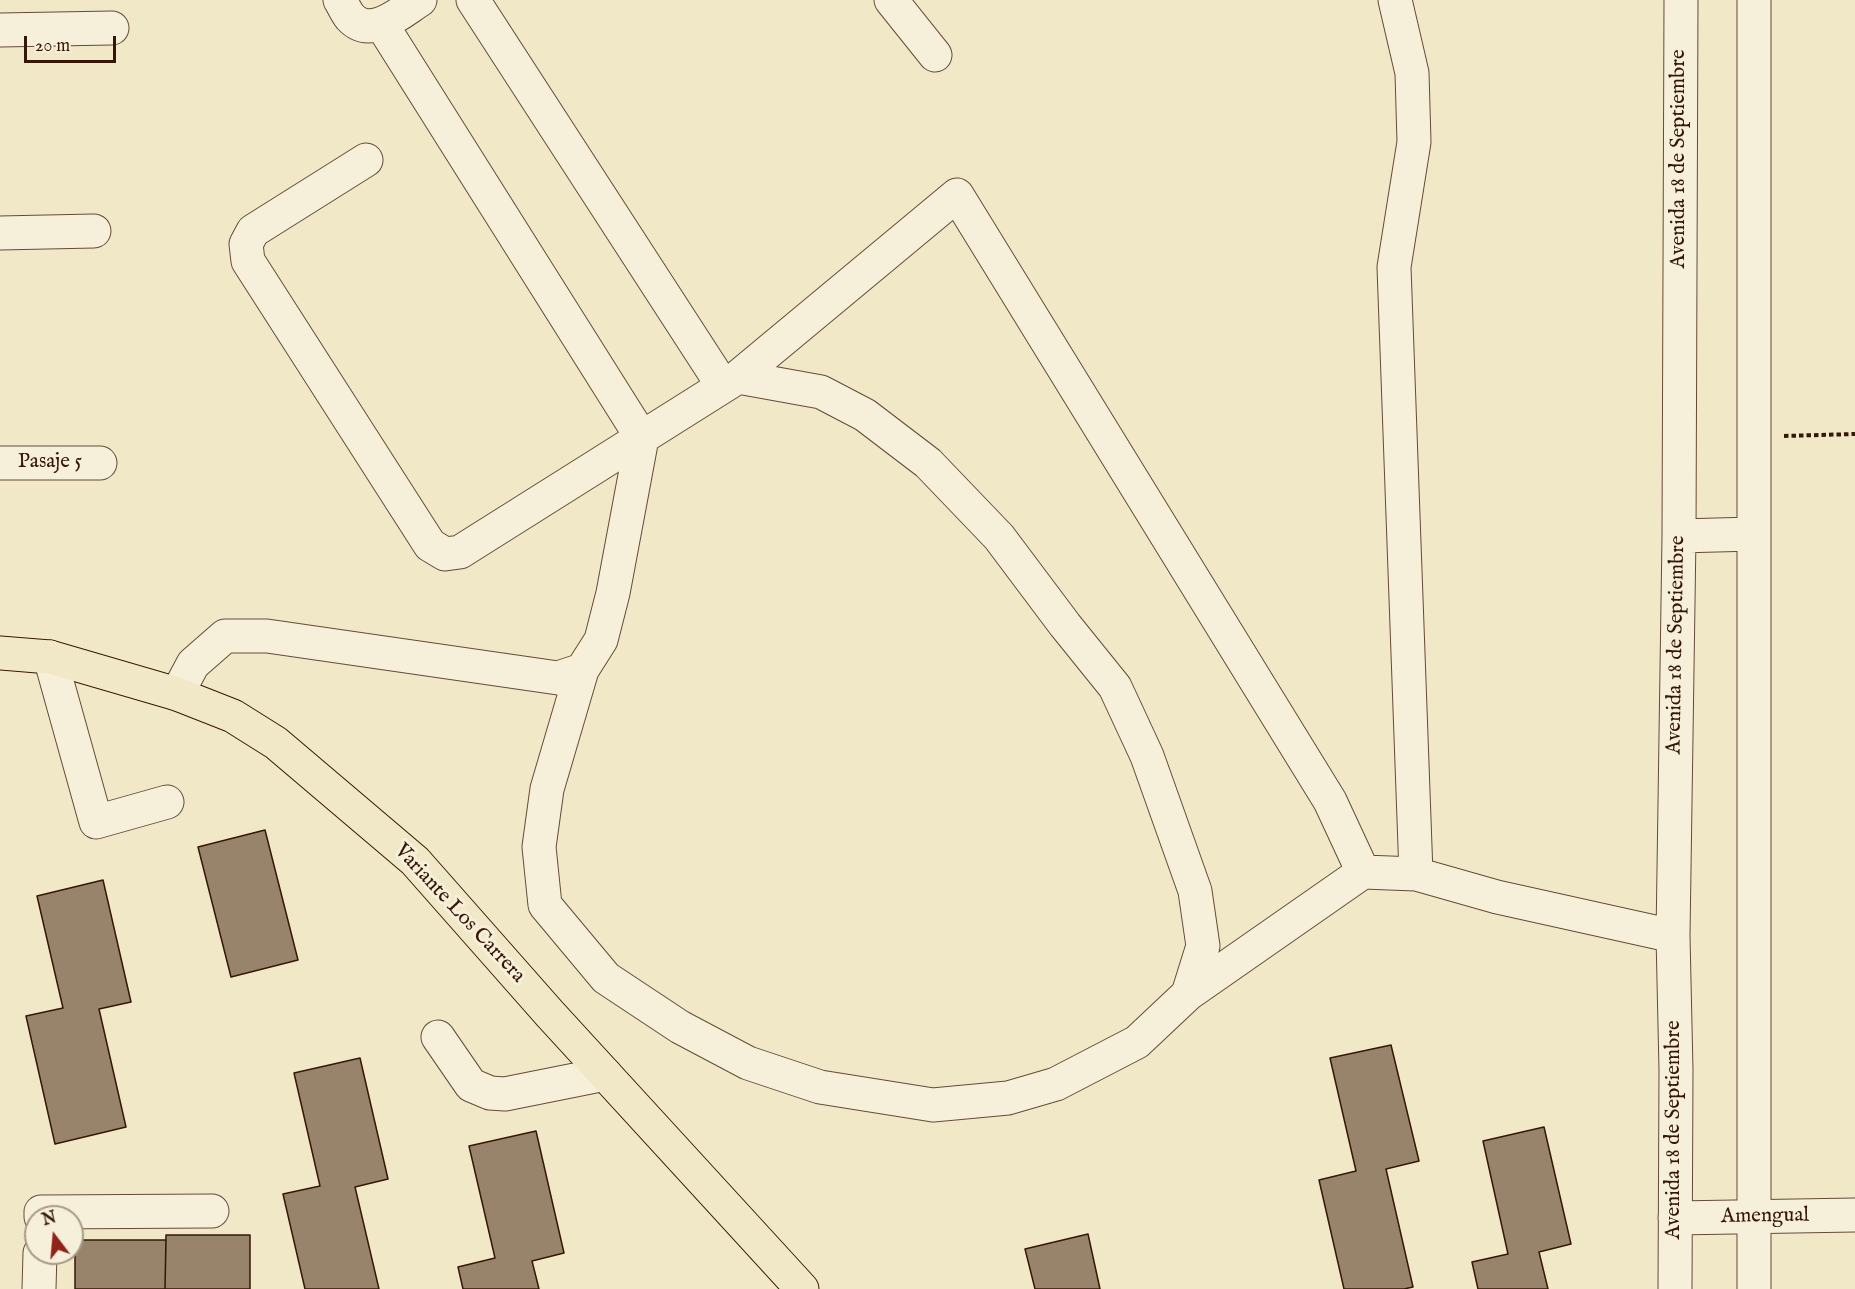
<!DOCTYPE html>
<style>
body{margin:0}
#map{position:relative;width:1855px;height:1289px;overflow:hidden;background:#f1e8c8;font-family:"IM FELL English",serif}
canvas{display:block}
.north{position:absolute;left:24px;top:1205px;width:60px;height:60px;box-sizing:border-box;background:#f6f0db;border:2px solid #a99986;border-radius:50%;rotate:344deg;font-size:16px;font-weight:700;line-height:24px;text-align:center;color:#361707}
.north::after{content:'';display:block;margin:auto;width:21px;height:27px;background:#8f2418;clip-path:polygon(50% 0,100% 100%,50% 72%,0 100%)}
.scale{position:absolute;left:24px;top:36px;width:92px;height:27px;box-sizing:border-box;border:3px solid #361707;border-top:0;padding-left:8px;font-size:18px;line-height:21px;white-space:nowrap;color:#361707;-webkit-text-stroke:4px #f6f0db;paint-order:stroke}
</style>
<div id="map">
<canvas width="1855" height="1289"></canvas>
<div class="north">N</div>
<div class="scale">20 m</div>
</div>
<script>
const ctx = document.querySelector('canvas').getContext('2d');
ctx.lineJoin = 'round';
function paint(path, color) { ctx.fillStyle = color; ctx.fill(path, 'evenodd'); }
function stroke(path, color, width, dash) { ctx.strokeStyle = color; ctx.lineWidth = width; ctx.lineCap = dash ? 'butt' : 'round'; ctx.setLineDash(dash || []); ctx.stroke(path); }
function drawText(font, color, halo, rows, align = 'center') {
  ctx.font = font + ' "IM FELL English",serif'; ctx.lineWidth = 6; ctx.setLineDash([]); ctx.textBaseline = 'middle'; ctx.strokeStyle = halo; ctx.fillStyle = color; for (const [text, x, y, turn = 0] of rows) {
    ctx.save(); ctx.translate(x, y); ctx.rotate((+turn || 0) * Math.PI / 180); ctx.textAlign = isNaN(turn) ? turn : align; if (halo) ctx.strokeText(text, 0, 0); ctx.fillText(text, 0, 0); ctx.restore();
  }
}
const building = new Path2D(`
 M265,830L298,960L231,977L198,847Z
 M103,880L131,1002L99,1009L126,1127L55,1144L26,1016L63,1008L37,896Z
 M1391,1045L1419,1161L1386,1169L1413,1287L1404,1289H1344L1319,1180L1356,1171L1330,1058Z
 M360,1058L388,1179L355,1187L379,1289H305L283,1194L320,1186L294,1073Z
 M1544,1127L1571,1244L1539,1252L1548,1289H1478L1472,1262L1508,1254L1483,1141Z
 M536,1131L564,1253L532,1261L539,1289H463L458,1267L495,1258L469,1146Z
 M1088,1234L1100,1289H1035L1025,1249Z
 M166,1235H250V1289H165Z
 M75,1240H166L165,1289H75Z`);
const path = new Path2D(`
 M1784,436L1855,434`);
const minor = new Path2D(`
 M340,0C343,5 346,12 350,17C371,40 401,12 420,0
 M473,0L723,386
 M891,0L935,55
 M1395,0L1412,73L1414,142L1394,267L1416,874
 M1754,0V1289
 M0,30L112,28
 M366,160L253,231L246,244L248,261L430,545L445,554L460,552L738,377L957,195L1330,801L1363,872L1416,874L1497,897L1673,936
 M0,233L94,231
 M0,463H100
 M1679,536L1754,534
 M50,657L96,822L167,802
 M582,670L547,789L539,847L545,905L606,978L680,1027L748,1063L820,1087L933,1105L1008,1098L1056,1084L1137,1042L1188,994L1203,946L1195,891L1147,756L1115,687L1065,625L999,537L928,463L865,415L821,392L738,377
 M177,694L193,664L225,636H267L558,678L582,670L601,640L613,593L642,438L382,25
 M1188,994L1363,872
 M438,1037L471,1085L490,1093L505,1094L605,1074
 M41,1217V1212L212,1211
 M1675,1218L1855,1215
 M39,1289L40,1253
 M1675,1289L1676,1070L1673,936L1679,536L1681,0`);
const major = new Path2D(`
 M0,653L50,657L177,694L233,716L276,743L415,861L550,1014L802,1289`);
const streetNames = [
 ["Avenida 18 de Septiembre",1680,159,-90],
 ["Pasaje 5",50,463],
 ["Avenida 18 de Septiembre",1677,645,-89],
 ["Variante Los Carrera",459,914,47],
 ["Avenida 18 de Septiembre",1675,1130,-90],
 ["Amengual",1765,1217,-1]
];
paint(building, '#97846b');
stroke(building, '#361707', 1.5);
stroke(minor, '#654b37', 35);
stroke(major, '#361707', 35);
stroke(path, '#361707', 4, [4.5, 3]);
stroke(minor, '#f6f0db', 33);
stroke(major, '#f1e8c8', 33);
drawText('21px', '#361707', '#f6f0db', streetNames);
</script>
